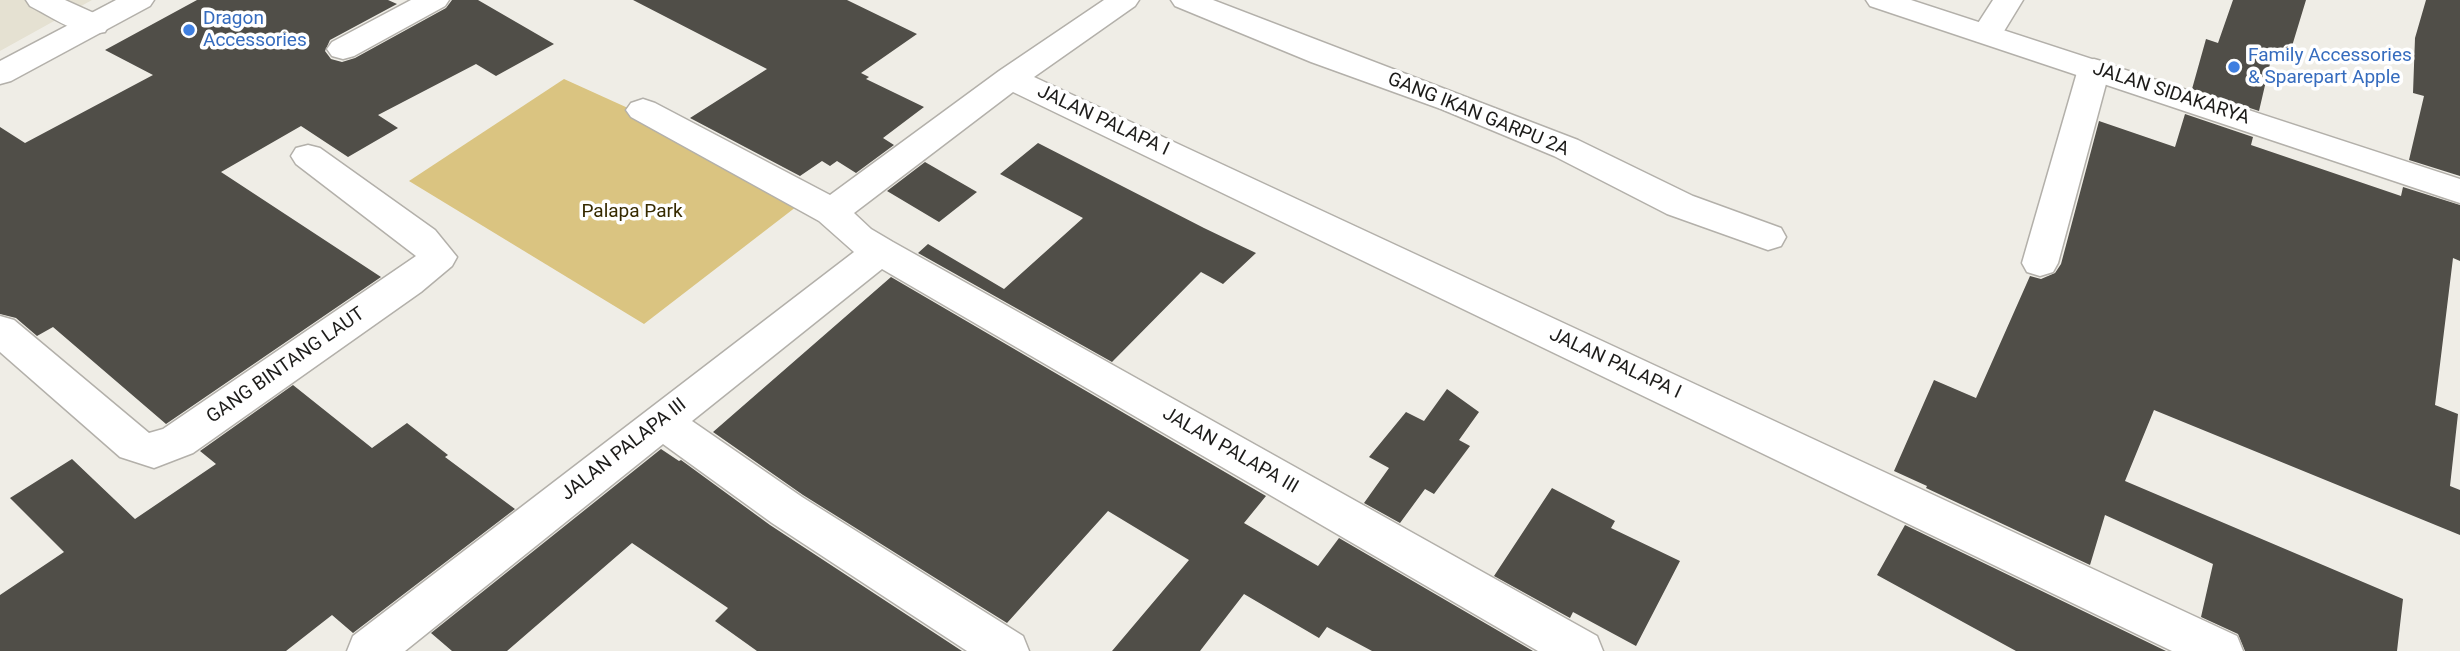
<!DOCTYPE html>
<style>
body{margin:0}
canvas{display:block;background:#efede6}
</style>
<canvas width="2460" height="651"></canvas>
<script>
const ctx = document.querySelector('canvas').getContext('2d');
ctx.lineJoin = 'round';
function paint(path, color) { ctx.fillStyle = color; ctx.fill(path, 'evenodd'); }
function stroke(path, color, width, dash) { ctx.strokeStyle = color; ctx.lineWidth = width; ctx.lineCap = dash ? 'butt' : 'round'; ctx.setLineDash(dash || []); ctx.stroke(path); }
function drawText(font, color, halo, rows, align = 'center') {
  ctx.font = font + ' Roboto,sans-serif'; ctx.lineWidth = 7; ctx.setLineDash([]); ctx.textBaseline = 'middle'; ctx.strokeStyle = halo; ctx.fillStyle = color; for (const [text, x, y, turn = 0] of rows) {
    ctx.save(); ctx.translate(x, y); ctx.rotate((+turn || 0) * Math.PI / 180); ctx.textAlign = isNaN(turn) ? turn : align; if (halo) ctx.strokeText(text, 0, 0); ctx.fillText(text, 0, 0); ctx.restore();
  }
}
const built = new Path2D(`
 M0,0H92L0,51Z`);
const green = new Path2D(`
 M564,79L639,113L805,200L644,324L409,181Z`);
const building = new Path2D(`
 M197,0H388L397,4L330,40L325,51L331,59L342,62L355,58L446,8L452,0H478L554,44L496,76L476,64L378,115L398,128L348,157L301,126L221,172L381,277L166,424L53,327L37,336L16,318L0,314V127L25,143L153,75L105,50Z
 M633,0H847L917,34L861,73L869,77L866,79L924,107L883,138L894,145L856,173L837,161L830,166L822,161L800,176L690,118L767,69Z
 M2233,0H2306L2289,56L2273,51L2259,111L2192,89L2206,39L2218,43Z
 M2426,0H2460V176L2409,160L2424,96L2413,93L2415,38Z
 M2185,114L2253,137L2251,145L2401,196L2403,187L2460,205V261L2453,258L2435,405L2458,414L2450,486L2460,490V535L2154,410L2125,481L2403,599L2397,651H2245L2238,634L2201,617L2213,564L2105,515L2090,565L1926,488L1927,486L1894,471L1934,380L1976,398L2030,276L2041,279L2055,273L2061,264L2099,121L2175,147Z
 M1038,143L1204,228L1256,253L1223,284L1201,272L1112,362L918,253L928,244L1004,289L1083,218L1000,174Z
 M925,162L977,192L939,222L887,191Z
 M891,277L1266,496L1244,523L1318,566L1339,538L1533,651H1372L1327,627L1319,638L1244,594L1200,651H1112L1189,560L1108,511L1007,623L803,495L713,432Z
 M293,385L372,448L407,423L448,455L445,457L515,509L353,633L332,615L286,651H0V595L64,552L10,498L72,459L135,519L216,464L200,451Z
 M1447,389L1479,412L1459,440L1470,446L1434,494L1425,489L1400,523L1364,503L1389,468L1369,457L1406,412L1424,421Z
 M661,449L679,461L681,460L770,525L962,651H757L715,621L728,608L632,543L507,651H452L431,633Z
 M1552,488L1615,521L1611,528L1680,561L1636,646L1573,612L1570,618L1494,576Z
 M1905,525L2166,651H2016L1877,575Z`);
const minor = new Path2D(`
 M26,0H65L105,18L109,25L105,32C80,38 52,17 30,6Z
 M411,0H449L445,6L354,56L343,59L332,56L327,49L332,42Z
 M1104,0H1139L1135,6L1034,77L2237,636L2243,651H2172L1013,92L854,213L871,229L893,242L1597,636L1603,651H1538L882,269L692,421L802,497L1023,636L1029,651H967L772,523L663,444L405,651H347L353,636L854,252L819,221L631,117L626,110L631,103L643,99L655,103L830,195L999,71Z
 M1171,0H1213L1578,140L1693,196L1781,228L1786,237L1781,246L1768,250L1667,214L1554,156L1441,109L1311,62L1175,6Z
 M1993,0H2023L1998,41L1987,43L1976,41L1971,34Z
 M2094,59L2105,62L2110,69L2058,263L2053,272L2040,276L2027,272L2022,263L2078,69L2083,62Z
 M308,145L320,148L435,230L457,257L452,266L421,292L193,453L154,468L120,457L0,352V316L14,320L149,433L163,429L416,256L296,164L291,156L296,148Z`);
const tertiary = new Path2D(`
 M1866,0H1911L2460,179V203L1870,6Z`);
const secondary = new Path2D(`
 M116,0H154L150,6L11,81L0,84V61Z`);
const markers = [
 [189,30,7,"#3f7fe0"],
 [2234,67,7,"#3f7fe0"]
];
const shopNames = [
 ["Dragon",203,19],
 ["Accessories",203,41],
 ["Family Accessories",2248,56],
 ["& Sparepart Apple",2248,78]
];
const streetNames = [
 ["JALAN SIDAKARYA",2171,94,18],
 ["GANG IKAN GARPU 2A",1478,115,22],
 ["JALAN PALAPA I",1103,121,25],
 ["JALAN PALAPA I",1615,364,25],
 ["GANG BINTANG LAUT",286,366,-35],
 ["JALAN PALAPA III",624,450,-38],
 ["JALAN PALAPA III",1230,451,30]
];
const parkNames = [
 ["Palapa Park",632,212]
];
paint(built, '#e5e1d2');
paint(green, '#dac481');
paint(building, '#504e48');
stroke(minor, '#b3b0aa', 3);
stroke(tertiary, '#b3b0aa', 3);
stroke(secondary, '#b3b0aa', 3);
paint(minor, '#fff');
paint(tertiary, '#fff');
paint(secondary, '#fff');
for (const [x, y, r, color] of markers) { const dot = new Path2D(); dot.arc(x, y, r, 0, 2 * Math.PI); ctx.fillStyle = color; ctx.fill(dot); stroke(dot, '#fff', 2.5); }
drawText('19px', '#366cbe', '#fff', shopNames, 'left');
drawText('19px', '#1d1c1a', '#fff', streetNames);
drawText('19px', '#362a00', '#fff', parkNames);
</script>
